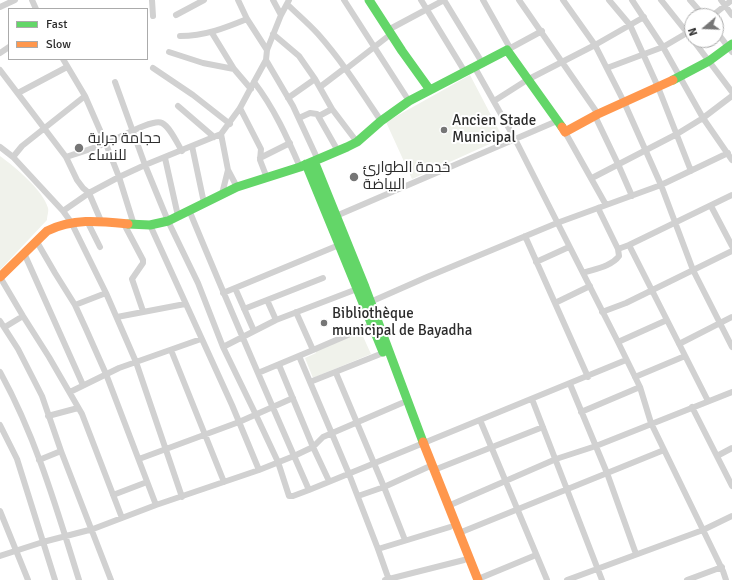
<!DOCTYPE html>
<meta charset="utf-8">
<style>
body{margin:0}
#map{position:relative;width:732px;height:580px;overflow:hidden;background:#fff;font-family:Signika,sans-serif}
canvas{display:block}
.legend{position:absolute;left:8px;top:8px;width:140px;height:52px;box-sizing:border-box;background:#fff;border:1px solid #ababab;margin:0;padding:5px 7px;list-style:none;font-size:12px;color:#2c2c2c}
.legend li{display:flex;align-items:center;gap:8px;height:20px}
.legend b{width:20px;border:1px solid #ababab}
.north{position:absolute;left:684px;top:8px;width:40px;height:40px;box-sizing:border-box;background:#fff;border:1px solid #ababab;border-radius:50%;rotate:251deg;font-size:11px;font-weight:700;line-height:16px;text-align:center;color:#2c2c2c}
.north::after{content:'';display:block;margin:auto;width:14px;height:18px;background:#767676;clip-path:polygon(50% 0,100% 100%,50% 72%,0 100%)}
</style>
<div id="map">
<canvas width="732" height="580"></canvas>
<ul class="legend">
<li><b style="height:5px;background:#63d668"></b>Fast</li>
<li><b style="height:5px;background:#ff974d"></b>Slow</li>
</ul>
<div class="north">N</div>
</div>
<script>
const ctx = document.querySelector('canvas').getContext('2d');
ctx.lineJoin = 'round';
function paint(path, color) { ctx.fillStyle = color; ctx.fill(path, 'evenodd'); }
function stroke(path, color, width, dash) { ctx.strokeStyle = color; ctx.lineWidth = width; ctx.lineCap = dash ? 'butt' : 'round'; ctx.setLineDash(dash || []); ctx.stroke(path); }
function drawText(font, color, halo, rows, align = 'center') {
  ctx.font = font + ' Signika,Cairo,sans-serif'; ctx.lineWidth = 4; ctx.setLineDash([]); ctx.textBaseline = 'middle'; ctx.strokeStyle = halo; ctx.fillStyle = color; for (const [text, x, y, turn = 0] of rows) {
    ctx.save(); ctx.translate(x, y); ctx.rotate((+turn || 0) * Math.PI / 180); ctx.textAlign = isNaN(turn) ? turn : align; if (halo) ctx.strokeText(text, 0, 0); ctx.fillText(text, 0, 0); ctx.restore();
  }
}
const green = new Path2D(`
 M470,75L503,138L412,179L386,122Z
 M0,156C15,167 43,190 48,208C49,211 47,216 47,220L0,270Z
 M361,332L371,354L313,378L305,358L316,353L315,350Z`);
const street = new Path2D(`
 M32,0L36,9
 M152,0L153,16
 M238,0L247,19L267,50
 M273,0L281,15
 M344,0L409,101
 M421,0L465,72
 M444,0L483,64
 M483,0L510,48
 M519,0L598,114
 M563,0L595,45L624,102L661,185L693,270L732,347
 M609,0L630,25L658,87L691,171
 M632,0L663,47L703,118L732,160
 M661,0L689,35
 M690,0L704,16
 M721,0L732,15
 M287,4C297,14 308,23 318,34C342,61 361,91 381,121
 M0,7L15,0
 M176,15L204,0
 M712,16L732,0
 M388,30L444,0
 M716,31L732,52
 M212,33L234,69L251,89
 M273,34L299,56L315,79L332,109L357,142
 M180,36C205,36 225,28 247,19
 M693,40L732,92
 M507,50L542,31
 M169,52L203,63L234,69
 M0,53L9,47
 M63,59L85,96L106,144L119,177L134,225
 M266,60L293,106L318,160
 M153,68L193,95L230,124
 M475,68L515,139L618,342L640,387L651,423L723,571L726,580
 M607,68L663,47L692,30
 M346,69L391,34
 M0,70L66,157L77,180L83,188L89,193L101,221
 M115,82L145,165L168,221L198,283L223,347L256,415L278,462L289,496H293L309,490L626,360
 M254,82C274,108 287,137 300,167
 M320,87L345,68
 M18,93L67,67
 M288,98L315,79
 M494,101L527,80L595,45L644,17
 M178,106L214,137
 M240,108L261,149L260,160L267,178
 M319,116L332,109
 M595,116L618,164L632,196
 M299,118L310,113L317,114L338,151
 M565,132L606,205
 M221,134L228,170L237,187
 M192,146L204,203
 M0,147L13,157L63,211L71,222L106,293L136,362L182,497
 M13,157L22,146L85,96
 M66,157C78,153 92,149 104,144C116,140 152,118 162,123C170,127 177,143 182,151
 M165,158L178,216
 M260,158L290,143
 M592,178L677,134L703,118L732,96
 M222,194L228,170
 M711,206L732,246
 M189,210C228,304 268,397 309,490
 M63,211L89,193L119,177L145,165L221,134L240,108L254,82L266,60L267,50L281,15L289,0
 M336,216L557,121
 M87,221L100,247
 M124,224L143,260V263L132,279L143,311
 M150,225L232,405L259,470
 M525,236L588,377
 M37,242L55,273L75,305L86,329L106,374L156,505
 M629,245L708,401
 M618,249L629,245L732,195
 M24,253L83,385
 M536,262L569,247
 M583,273C595,269 612,266 619,256L618,249L598,208
 M0,277L23,316L49,357L82,414L122,518
 M235,288L254,331
 M223,293L339,245
 M267,300L276,320
 M368,303L427,277L557,223L661,185L728,153
 M555,303L590,286
 M75,305L106,293
 M244,309L323,278
 M602,312L626,303L732,251
 M117,317L185,304
 M0,321L18,349L42,396L61,451L111,580
 M5,327L23,316
 M618,342L667,320
 M679,344L732,317
 M223,347L276,320L357,289
 M171,350L224,482
 M313,350L371,325
 M299,356L349,474L378,549L450,527
 M279,365L313,447L329,481
 M0,372C36,437 57,510 79,580
 M258,373L313,350L296,312
 M336,373L384,487L405,540
 M635,377L685,356
 M310,382L383,353
 M570,384L607,473L636,554
 M70,392L119,368L201,339
 M532,399L602,580
 M692,407L732,486
 M581,412L640,387
 M48,416L78,408
 M480,420L547,580
 M0,425L17,459L55,580
 M717,456L732,448
 M139,459L239,422L293,398
 M39,460L61,451
 M434,470L543,427
 M113,495L147,482
 M358,496L384,487L428,467
 M448,506L556,459L596,446L732,392
 M0,511L28,580
 M459,533L664,450
 M378,549L389,580
 M0,556L43,542L93,529L156,505L259,470L294,456L313,447L323,437L402,403
 M478,579L536,555
 M385,580L464,560
 M567,580L703,530L732,516
 M687,580L722,567`);
const fast = new Path2D(`
 M369,0L402,51L430,90
 M673,80L709,61L732,44
 M314,161L365,287L423,442
 M306,164L383,352
 M128,224L150,225L168,221L237,187L300,167L347,147L357,142L381,121L409,101L507,50L562,127`);
const slow = new Path2D(`
 M562,127L565,132L598,114L673,80
 M0,277L47,231C73,218 99,221 128,224
 M423,442L478,580`);
const markers = [
 [444,130,4,"#767676"],
 [79,148,5,"#767676"],
 [354,177,5,"#767676"],
 [324,323,4,"#767676"]
];
const poiNames = [
 ["Ancien Stade",452,121],
 ["Municipal",452,138],
 ["حجامة جراية",88,139],
 ["للنساء",88,156],
 ["خدمة الطوارئ",363,168],
 ["البياضة",363,185],
 ["Bibliothèque",332,314],
 ["municipal de Bayadha",332,331]
];
paint(green, '#f0f2eb');
stroke(street, '#d1d1d1', 6);
stroke(fast, '#63d668', 9);
stroke(slow, '#ff974d', 9);
for (const [x, y, r, color] of markers) { const dot = new Path2D(); dot.arc(x, y, r, 0, 2 * Math.PI); ctx.fillStyle = color; ctx.fill(dot); stroke(dot, '#fff', 1.5); }
drawText('15px', '#2c2c2c', '#fff', poiNames, 'left');
</script>
